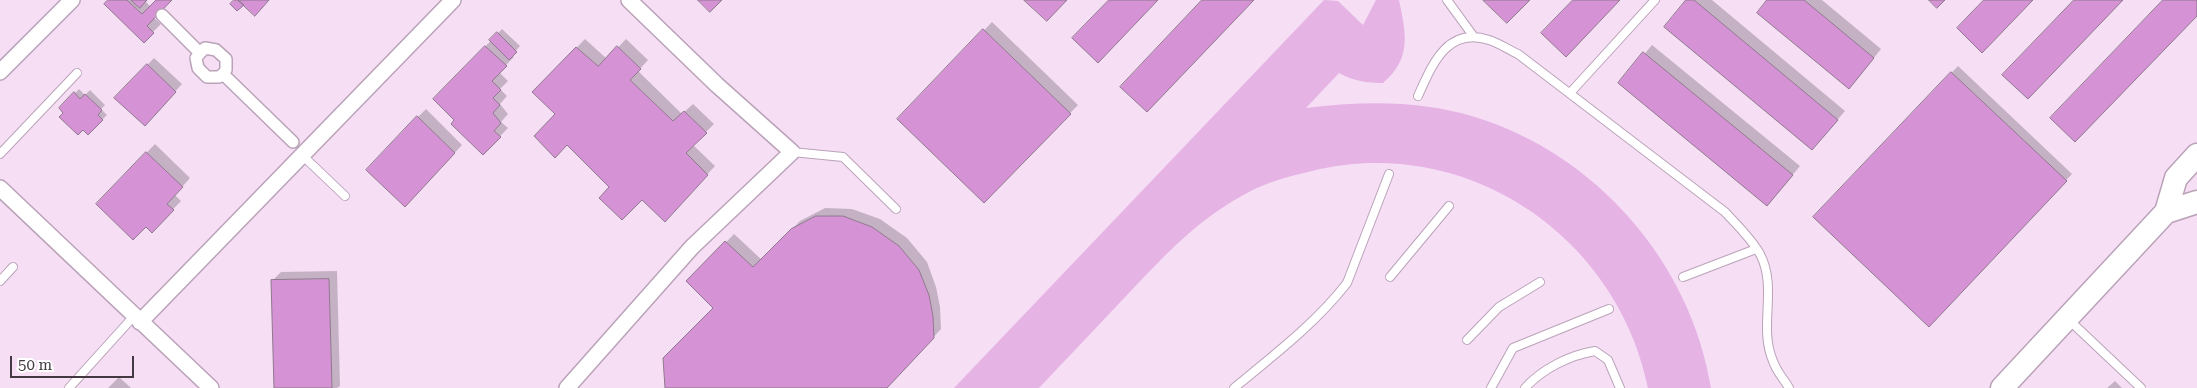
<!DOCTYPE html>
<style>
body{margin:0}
#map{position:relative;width:2197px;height:388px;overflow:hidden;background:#f6def5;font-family:"Roboto Serif",serif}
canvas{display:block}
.scale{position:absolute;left:10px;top:356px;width:124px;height:22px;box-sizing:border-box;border:2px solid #423942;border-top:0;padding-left:6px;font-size:15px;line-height:18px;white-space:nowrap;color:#423942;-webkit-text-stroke:4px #fff;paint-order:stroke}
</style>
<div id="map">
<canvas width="2197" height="388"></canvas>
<div class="scale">50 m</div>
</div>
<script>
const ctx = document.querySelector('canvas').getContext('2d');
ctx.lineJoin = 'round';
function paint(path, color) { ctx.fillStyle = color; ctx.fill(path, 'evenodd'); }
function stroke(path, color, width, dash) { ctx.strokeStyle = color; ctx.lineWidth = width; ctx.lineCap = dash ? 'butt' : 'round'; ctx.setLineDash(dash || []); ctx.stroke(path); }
const green = new Path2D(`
 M1324,0L1338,1L1363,25L1376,0H1399C1406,34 1412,58 1383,83C1367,83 1354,81 1339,73L1306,108C1363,101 1420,100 1475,117C1596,154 1691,263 1711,388H1648C1617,235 1465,133 1312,171C1290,176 1267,182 1247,193C1198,219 1165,255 1128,294C1098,326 1068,357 1039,388H954Z`);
const shadow = new Path2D(`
 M110,0H146L145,1L151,7L157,0H171L154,18L161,24L144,41Z
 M1688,0H1712L1845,111L1812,149Z
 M1769,0H1822L1881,49L1857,79Z
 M992,22L1078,105L984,202L899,119Z
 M502,29L520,46L512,55L514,57L499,72L508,81L500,89L507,96L500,104L508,114L501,122L508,128L483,154L456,120L435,99Z
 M585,39L607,59L626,39L648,60L638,71L682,114L693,104L714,124L693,145L715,166L673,212L611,187L556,114L534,92Z
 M1652,45L1800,166L1775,196L1620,83Z
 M154,58L182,84L151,118L116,98Z
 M1958,66L2072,174L1929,326L1814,217Z
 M79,89L85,95L90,90L105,105L101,109L107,115L88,133L60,108Z
 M426,109L462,145L413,198L418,117Z
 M155,144L190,178L175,195L181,201L152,231L146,225L97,204Z
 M825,208L852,209L880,219L907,238L927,262L936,287L940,307L941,329L886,388H666L715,308L688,281L734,234L762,260L800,221Z
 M337,271L340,386L337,388H275L273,280L281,272Z
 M119,377L131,388H108Z
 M2115,381L2122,388H2107Z`);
const building = new Path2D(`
 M108,0H127L142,14L156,0H172L147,26L154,33L144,43L104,4Z
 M131,0H147L140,8Z
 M234,0H238L244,5L237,11L230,4Z
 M238,0H269L255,16Z
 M698,0H722L710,12Z
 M1024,0H1067L1047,21Z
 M1109,0H1158L1098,63L1072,38Z
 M1202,0H1254L1147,112L1120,87Z
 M1483,0H1530L1507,23Z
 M1573,0H1620L1566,57L1541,33Z
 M1686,0H1694L1838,120L1812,150L1664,27Z
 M1767,0H1804L1874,58L1849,89L1757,13Z
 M1929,0H1945L1937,8Z
 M1984,0H2033L1982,53L1957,28Z
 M2074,0H2123L2028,99L2002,75Z
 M2163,0H2197V16L2075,142L2050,118Z
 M983,29L1071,114L984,203L897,119Z
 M497,32L517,52L509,60L489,40Z
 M485,46L507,66L492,81L501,90L493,98L500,105L493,113L501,123L494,131L501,137L483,155L451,124L454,120L433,99Z
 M617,46L641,69L630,80L673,121L684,111L707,133L686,153L708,175L665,222L642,200L622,220L599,198L609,187L567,145L555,158L534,136L555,114L532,92L576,47L598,66Z
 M1643,52L1793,175L1767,206L1618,83Z
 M147,64L176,92L145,126L114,98Z
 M1951,72L2067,181L1929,327L1813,217Z
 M74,92L80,99L85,94L102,110L98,115L103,120L88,135L83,130L78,135L59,117L63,113L59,108Z
 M417,116L455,153L405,207L366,170Z
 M146,152L183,187L167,204L174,210L152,233L146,227L133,240L96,204Z
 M816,216H843L872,227L899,246L919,270L929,295L933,316L934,338L887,388H665L663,358L713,308L686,281L725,241L753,267L791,229Z
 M329,279L332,388H274L271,280Z`);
const service = new Path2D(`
 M1447,0L1474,37
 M1570,93L1655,0
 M1418,96C1432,65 1447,26 1489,40C1499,43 1509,50 1518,54L1725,212C1737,225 1751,238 1760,254C1778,288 1758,327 1773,361C1776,371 1784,379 1789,388
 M792,152L843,157L896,209
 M0,154L77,73
 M302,155L345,196
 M1390,277L1449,206
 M1683,277L1756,249
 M0,281L13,267
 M2068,319L2141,388
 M1467,340L1499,307L1540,282
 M69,388L134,316
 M1234,388C1273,356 1316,323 1347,283L1389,174
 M1491,388L1513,348L1609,309
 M1525,388C1542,369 1570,355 1595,351L1608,360L1620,388`);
const pedestrian = new Path2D(`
 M162,15L200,53L205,48L216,50L226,59V70L223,74L293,142
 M200,53L196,58L198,68L207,77H219L223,74`);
const minor = new Path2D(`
 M0,72L72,0
 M0,188L211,388
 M140,322L453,0
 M567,388L692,247L792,152L717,85L629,0`);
const secondary = new Path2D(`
 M2166,212L2197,202
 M2002,388L2166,212L2176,178L2197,155`);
paint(green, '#e5b3e4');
paint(shadow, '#0003');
paint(building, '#d592d4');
stroke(building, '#8f798e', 1);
stroke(service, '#baa3b9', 10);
stroke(pedestrian, '#baa3b9', 14);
stroke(minor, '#baa3b9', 18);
stroke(secondary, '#baa3b9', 25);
stroke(service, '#fff', 8);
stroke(pedestrian, '#fff', 11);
stroke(minor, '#fff', 15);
stroke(secondary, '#fff', 22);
</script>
